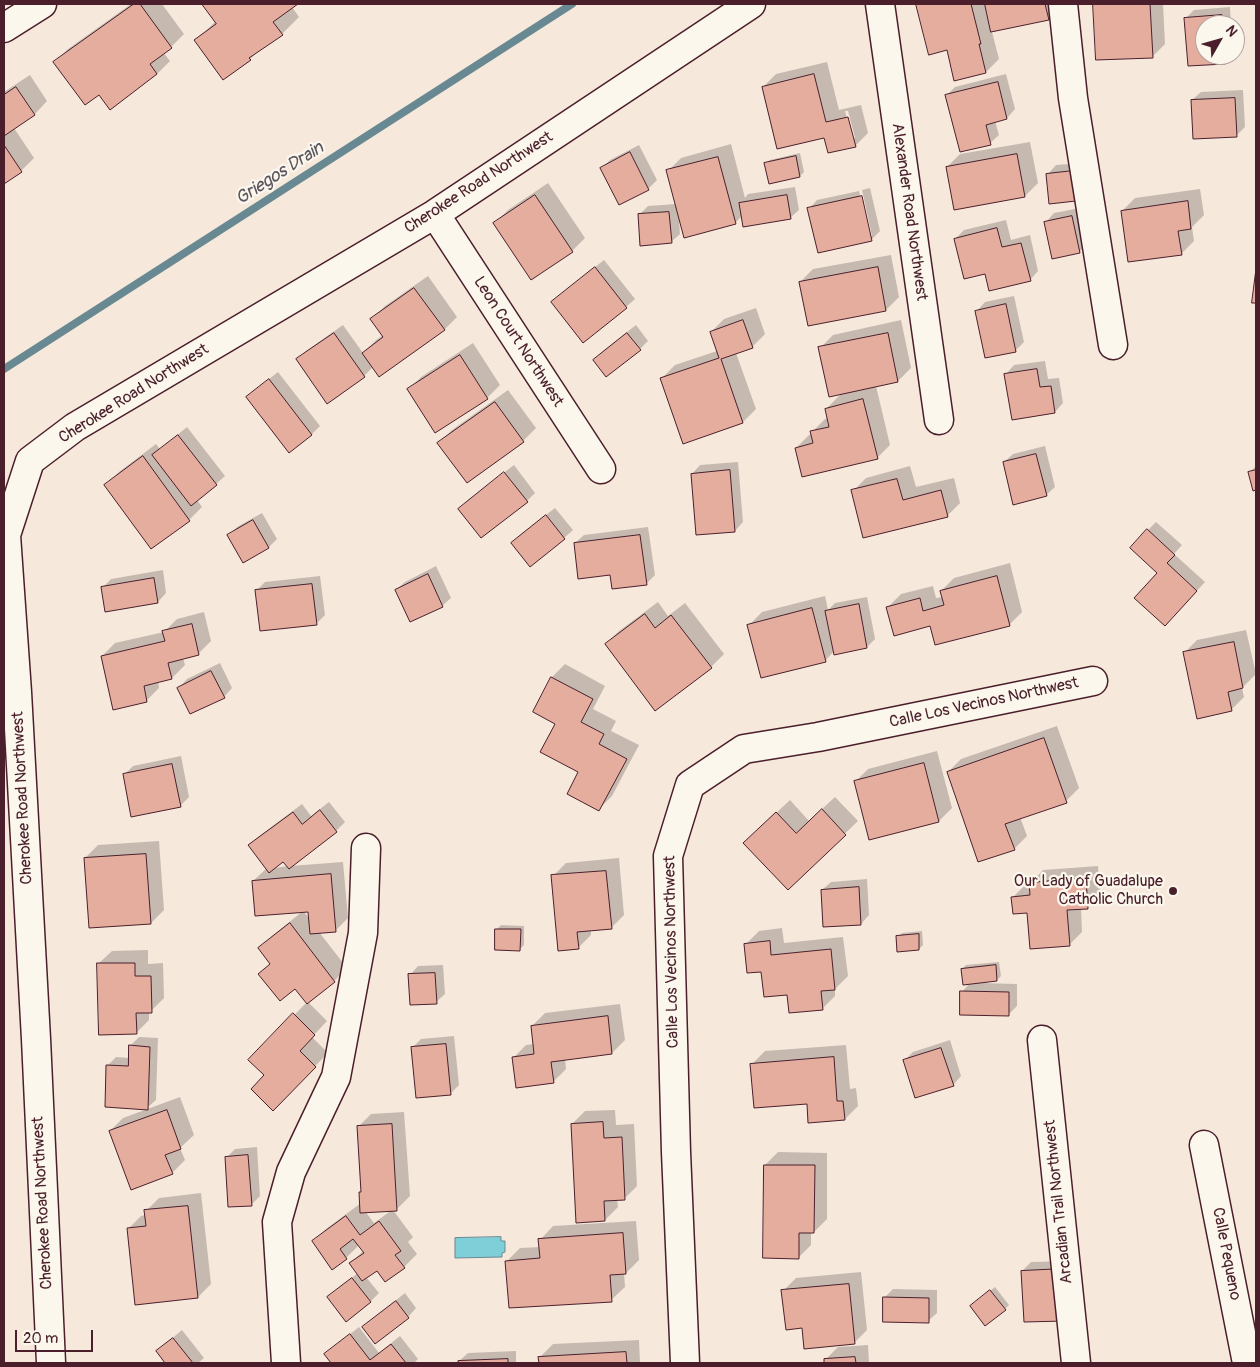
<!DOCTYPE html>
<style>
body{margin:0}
#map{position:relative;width:1260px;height:1367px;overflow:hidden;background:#f7e8dc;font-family:Pangolin,sans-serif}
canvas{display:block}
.frame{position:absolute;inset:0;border:5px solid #4a1f2b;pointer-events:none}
.north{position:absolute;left:1195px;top:15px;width:50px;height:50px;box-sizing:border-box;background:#fbf7ec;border:1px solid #b4a19f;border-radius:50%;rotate:52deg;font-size:14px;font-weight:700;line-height:20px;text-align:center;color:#4a1f2b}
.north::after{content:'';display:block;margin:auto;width:18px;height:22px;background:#4a1f2b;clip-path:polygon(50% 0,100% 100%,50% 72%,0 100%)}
.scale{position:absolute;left:15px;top:1330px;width:78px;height:22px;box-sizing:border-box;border:2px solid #4a1f2b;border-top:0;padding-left:6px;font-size:15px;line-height:18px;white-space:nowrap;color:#4a1f2b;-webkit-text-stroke:4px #fbf7ec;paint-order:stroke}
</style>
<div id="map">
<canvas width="1260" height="1367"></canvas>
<div class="frame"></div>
<div class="north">N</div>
<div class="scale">20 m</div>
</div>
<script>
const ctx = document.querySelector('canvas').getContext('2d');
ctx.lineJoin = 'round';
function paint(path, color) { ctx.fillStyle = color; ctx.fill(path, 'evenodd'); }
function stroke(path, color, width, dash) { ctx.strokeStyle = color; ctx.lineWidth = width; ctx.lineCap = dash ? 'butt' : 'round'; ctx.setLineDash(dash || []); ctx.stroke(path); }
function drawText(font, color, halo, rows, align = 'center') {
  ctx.font = font + ' Pangolin,sans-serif'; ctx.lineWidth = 4.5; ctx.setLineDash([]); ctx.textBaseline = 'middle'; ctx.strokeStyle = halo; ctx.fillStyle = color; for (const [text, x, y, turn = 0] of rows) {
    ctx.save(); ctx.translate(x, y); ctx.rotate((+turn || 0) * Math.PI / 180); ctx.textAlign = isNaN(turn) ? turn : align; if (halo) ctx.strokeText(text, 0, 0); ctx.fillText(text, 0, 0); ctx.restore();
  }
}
const water = new Path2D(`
 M501,1237V1241H505V1252L502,1253V1257L455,1258V1238Z`);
const shadow = new Path2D(`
 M131,4H162L184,34L171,47L163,52L170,61L157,74L99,94L55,62L68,49Z
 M203,4H296L292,7L299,17L282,34L261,49L250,59L196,40L216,21Z
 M918,4H1061V6L1048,19L992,32L999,59L986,72L948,49L930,53Z
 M1094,4H1163L1165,44L1152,57L1097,59Z
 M1230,7L1231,25H1205V55H1232L1225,62L1189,65L1186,18L1194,10Z
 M827,62L839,110L861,105L868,133L855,146L825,136L763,87L776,74ZM845,111H848L855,138H852Z
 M1006,74L1015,109L1007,118L995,121L999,135L990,143L946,96L955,87Z
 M30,75L47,101L35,114L14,128L34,158L21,171L4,182V92Z
 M1243,90L1245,127L1237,135L1192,100L1201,92Z
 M1030,142L1038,183L1025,196L947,167L960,154Z
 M731,144L745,198L748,194L795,187L799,210L790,218L742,216L735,223L679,219L680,234L671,242L639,215L648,206L676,204L668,171L681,158Z
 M639,145L657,180L648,189L620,204L602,168L610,160Z
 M800,153L804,172L800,176L766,164L770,160Z
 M1081,163L1084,192L1048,174L1056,165Z
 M548,183L585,238L572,251L495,223L508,210Z
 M870,188L880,231L871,240L809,209L817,200L859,191L869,236H872L862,190Z
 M1200,189L1204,215L1192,227L1194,241L1181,254L1122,211L1135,198Z
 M1080,208L1088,243L1079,252L1046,222L1054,213Z
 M1006,220L1011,240L1030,235L1038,271L1030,280L986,272L955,239L964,230Z
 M891,255L899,297L886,310L809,324L800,282L813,269Z
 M604,260L635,299L626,307L552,302L561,294Z
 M428,276L457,317L444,330L373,367L364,376L327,402L297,360L306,351L343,325L363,353L376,340L383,335L372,319L385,306Z
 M1014,296L1024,342L1015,351L977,311L985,302Z
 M756,308L765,334L752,347L736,353L756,409L743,422L662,378L675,365L717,351L711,332L724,319Z
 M901,320L911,368L898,381L876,386L890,445L877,458L796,448L809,435L812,434V432L825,419L828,418L826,409L842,393L820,348L833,335Z
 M636,325L648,341L640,349L594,360L603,351Z
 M473,343L500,385L487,398L408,390L421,377Z
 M1045,361L1048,379L1059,378L1063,403L1055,412L1013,419L1006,374L1014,365Z
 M278,372L320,426L312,434L290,451L247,397L256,389Z
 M508,390L536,428L523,441L439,443L452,430Z
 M187,427L225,476L216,484L197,500L202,507L189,520L106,485L119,472L156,444L160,449Z
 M1045,446L1055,487L1046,495L1004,462L1013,454Z
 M738,462L743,522L735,531L692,474L700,465Z
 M514,465L535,493L527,501L460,509L468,500Z
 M910,466L916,487L954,478L960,503L947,516L853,491L866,478Z
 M1256,466V489L1254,490L1249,473Z
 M555,508L573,530L564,538L513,543L521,534Z
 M262,513L277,539L269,547L244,562L229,536L237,527Z
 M1156,522L1182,545L1174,554L1205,582L1174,616L1159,573L1148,530Z
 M648,527L655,575L646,584L611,573L575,543L584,535Z
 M1010,563L1022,612L1009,625H931L888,607L901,594L933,586L936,598L943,597L941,591L954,578Z
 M436,566L451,598L442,606L396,590L405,582Z
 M163,570L166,593L158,602L102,588L111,579Z
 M320,576L325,615L316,624L256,591L265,582Z
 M825,596L828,610L835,603L867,597L875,639L867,647L834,651L825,661L749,625L762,612Z
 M658,602L668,616L685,603L724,654L711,667L606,644L619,631Z
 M204,612L211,641L198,654L183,658L185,665L172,678L158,681L159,688L146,701L102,656L115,643L164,632L177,619Z
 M1246,630L1256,674L1242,688L1244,697L1231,710L1184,653L1197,640Z
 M220,663L232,688L224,697L179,688L187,679Z
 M565,664L605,686L593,709L616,721L611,731L639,745L612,796L599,809L557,723L534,711L552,677Z
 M1057,726L1079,788L1066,801L1020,817L1027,836L1014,849L948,772L961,759Z
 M937,751L952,808L939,821L855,782L868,769Z
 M181,756L189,797L180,806L124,775L133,766Z
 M835,797L858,821L788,888L758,830L790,800L809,821Z
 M329,802L345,822L336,831L290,866L343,862L348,918L335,931L319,932L347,968L334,981L308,1002L327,1021L312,1037L328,1053L273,1109L266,1075L250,1060L307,1002L296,987L260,974L271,963L259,948L272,936L303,911L310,919L309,911L253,881L267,868L250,845L258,837L302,804L311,816ZM283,860L288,866L274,868Z
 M159,841L164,910L151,923L85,858L98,845Z
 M619,858L624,915L611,928L591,929V935L578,948L553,876L566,863Z
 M1098,866L1100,894L1087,907L1081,908L1082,932L1069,945L1028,912L1013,897L1026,884H1030L1043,870Z
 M867,879L869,915L861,924L822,890L831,882Z
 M501,925L524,926V945L520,949L497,929Z
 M782,928L784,943L843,937L848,976L835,989V996L822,1009L788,994L762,971L746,944L759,931Z
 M922,931L923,945L919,949L898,937L902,933Z
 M148,950V964L163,963L164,998L151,1011H149V1020L136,1033L98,964L112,951Z
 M999,962L1001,976L997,980L981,982V983L1017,984V1006L1008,1015L962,992L970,983L962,969L966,965Z
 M443,965L445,994L436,1002L410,975L418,966Z
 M620,1004L625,1040L612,1053L565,1059L566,1069L553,1082L513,1058L526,1045L534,1044L532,1026L545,1013Z
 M454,1036L459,1085L450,1094L413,1047L421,1039Z
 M139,1037L158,1038L156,1100L147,1108L107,1066L116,1057L130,1058V1046Z
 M950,1040L961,1076L953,1085L905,1060L913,1052Z
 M846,1045L850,1089L856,1088L858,1106L845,1119L808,1103L752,1064L765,1051Z
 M180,1097L194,1135L180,1148L185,1160L172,1173L110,1131L123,1118Z
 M615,1110L616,1125L634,1124L637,1186L624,1199H617L618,1207L605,1220L572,1124L585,1111Z
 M404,1112L410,1196L397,1209L393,1210L413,1237L408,1242L417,1254L404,1267L377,1269L366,1277L379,1293L371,1301L346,1320L329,1298L337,1289L358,1273L350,1264L364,1250L359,1245L346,1258L313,1242L326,1229L361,1203L362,1191L358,1127L371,1114ZM392,1210L374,1223L365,1211Z
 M257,1147L260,1196L251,1205L226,1158L235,1149Z
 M778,1152L827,1153V1219L814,1232H811V1245L798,1258L765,1165Z
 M201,1193L211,1284L198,1297L128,1229L141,1216L146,1215V1211L159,1198Z
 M636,1221L639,1260L626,1273H624L625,1287L611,1300L507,1261L520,1248L540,1247V1240L553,1226Z
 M1071,1261L1064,1320L1022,1271L1031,1262Z
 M861,1272L867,1330L854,1343L803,1327L783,1291L796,1278Z
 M995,1287L1009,1305L1005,1309L975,1303Z
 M893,1289L937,1290V1313L928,1321L884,1298Z
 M405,1293L416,1308L408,1317L364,1327L372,1319Z
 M359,1327L379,1353L400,1336L418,1359L414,1363H333L326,1355L335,1346Z
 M182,1330L204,1358L198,1363H167L157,1351Z
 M639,1340L640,1363H540V1357L553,1344Z
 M868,1345L869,1363H826L825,1360L838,1347Z
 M516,1351V1363H460L459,1361L468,1353Z`);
const stream = new Path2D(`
 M4,369L572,4`);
const building = new Path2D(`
 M134,4H140L172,48L150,64L157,74L110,110L99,95L85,105L53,62Z
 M202,4H298L273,22L283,35L249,58L251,60L223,80L194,40L216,24Z
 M916,4H971L981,44H979L986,73L954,81L947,50L929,55Z
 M985,4H1045L1049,20L991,32Z
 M1093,4H1150L1153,58L1096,60Z
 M1222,15L1223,25H1205V55H1225V64L1188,66L1184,18Z
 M814,74L826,122L848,117L856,147L828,153L824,138L777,149L762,87Z
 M998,82L1007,119L986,125L991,145L960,152L945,95Z
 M16,87L35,115L4,136V95Z
 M1235,98L1237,137L1193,139L1191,100Z
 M4,145L22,172L4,184Z
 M630,152L649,190L619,205L600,168Z
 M1017,154L1025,197L954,210L946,167Z
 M796,156L800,177L769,184L764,163Z
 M718,157L736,224L684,238L666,170Z
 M1073,171L1076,201L1049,204L1046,174Z
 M535,195L573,252L531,280L493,223Z
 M787,195L791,219L743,227L739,203Z
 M862,196L872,241L818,253L807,208Z
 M1188,201L1191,229L1178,231L1182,255L1128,262L1121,211Z
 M669,212L672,243L640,246L638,214Z
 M1072,216L1080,253L1052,259L1044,222Z
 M997,228L1002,247L1021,243L1031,281L989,291L985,274L964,279L954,239Z
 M595,267L627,308L583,343L551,302Z
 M878,267L886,311L808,326L799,282Z
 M1256,269V303H1252Z
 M414,288L445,330L379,377L362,353L383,337L370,319Z
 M1006,304L1016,352L985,358L975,311Z
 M743,320L753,348L721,359L743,423L683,444L660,378L719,358L710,332Z
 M334,333L365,377L327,404L296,359Z
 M627,333L641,350L606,377L593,360Z
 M888,333L898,382L829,397L818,347Z
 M460,355L488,399L435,433L407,389Z
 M1037,369L1040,387L1051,386L1055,413L1012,420L1004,374Z
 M269,379L312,435L289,453L246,397Z
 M863,399L878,459L802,477L795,448L813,443L810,431L829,427L825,409Z
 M495,402L524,442L467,483L437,443Z
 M178,435L217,485L191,506L152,455Z
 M1036,454L1047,496L1013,505L1003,462Z
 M143,456L190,521L151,549L104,485Z
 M730,470L735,532L696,535L691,474Z
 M1256,470V490L1253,491L1248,472Z
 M504,472L528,502L481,538L458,509Z
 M897,479L903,500L941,490L948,517L863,538L851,490Z
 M546,515L565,539L530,567L511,543Z
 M253,520L269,548L243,563L227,535Z
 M1147,529L1175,555L1167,563L1197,591L1165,626L1134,598L1157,573L1130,548Z
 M640,535L647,585L612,589L610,575L578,579L574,543Z
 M428,574L443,607L410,622L395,590Z
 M997,576L1010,626L935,645L930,626L894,636L886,607L920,598L923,611L944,605L940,591Z
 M154,578L158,603L105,612L101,587Z
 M312,584L317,625L260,631L255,590Z
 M859,604L867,648L834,655L825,611Z
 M812,608L826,662L761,678L747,625Z
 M645,614L655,628L671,615L712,668L655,711L605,644Z
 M192,624L199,655L168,663L172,679L144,686L147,702L113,710L101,656L165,641L162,631Z
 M1234,642L1243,688L1228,692L1232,711L1197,719L1183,652Z
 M211,671L225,698L190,714L177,688Z
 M551,677L593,699L581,722L604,734L599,744L627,759L599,811L567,794L578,772L540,752L555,724L533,712Z
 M1044,738L1067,803L1005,824L1015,850L978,862L947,772Z
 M924,763L939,822L869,840L854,781Z
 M172,764L181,807L131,817L123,774Z
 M822,809L846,835L788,890L743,843L776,812L796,833Z
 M320,810L337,832L289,869L283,862L269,873L248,845L293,812L302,824Z
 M146,854L151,924L89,928L84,858Z
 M606,871L612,929L577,932L579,949L558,951L551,875Z
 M331,874L336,932L310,934L308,912L255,916L252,881Z
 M1086,878L1088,909L1067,910L1070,946L1030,949L1027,913L1013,914L1011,897L1030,895L1029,883Z
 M859,887L861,925L823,927L821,890Z
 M290,923L335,982L307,1004L295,989L280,1001L258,974L270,964L258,948Z
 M495,929H521L520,951L495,950Z
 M919,934V950L897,952L896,936Z
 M770,941L771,955L831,949L835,990L821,991L823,1010L789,1013L787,995L764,997L761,972L747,973L744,944Z
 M97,963H135V976H151L152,1013H136L137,1034L99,1035Z
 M996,965L997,981L963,985L961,969Z
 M435,973L437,1004L410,1005L408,974Z
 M960,991L1009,992V1016L960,1015Z
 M293,1013L315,1035L300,1051L316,1067L273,1111L251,1089L264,1075L248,1060Z
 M608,1016L612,1054L551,1062L554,1083L516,1088L512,1057L534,1054L531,1026Z
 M446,1044L451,1095L416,1098L411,1047Z
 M129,1045L150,1047L148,1110L105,1107L106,1065L128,1066Z
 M941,1048L954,1086L915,1098L903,1060Z
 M834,1057L837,1101H843L845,1120L808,1123L807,1104L754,1108L750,1064Z
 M167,1110L181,1149L165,1155L173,1174L131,1190L109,1131Z
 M603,1122L604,1138L622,1137L625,1200L604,1201L605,1221L576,1223L571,1124Z
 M392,1124L397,1211L360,1213L359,1192H361L357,1126Z
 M248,1155L252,1206L228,1207L225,1157Z
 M764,1165H815L814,1233H799V1259L763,1258Z
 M188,1206L198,1298L135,1305L127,1228L146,1226L144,1210Z
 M346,1216L360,1235L379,1221L401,1251L395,1255L405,1268L385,1282L377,1271L362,1281L349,1263L364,1253L353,1239L340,1249L347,1259L332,1270L312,1241Z
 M623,1233L626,1274L610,1275L612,1302L509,1308L505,1261L540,1258L538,1239Z
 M1062,1269L1065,1321L1024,1322L1021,1271Z
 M352,1278L371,1302L346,1322L327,1297Z
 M849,1284L855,1344L804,1349L802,1328L786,1330L781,1290Z
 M990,1290L1006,1310L985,1326L970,1306Z
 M883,1297L929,1298V1323L883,1322Z
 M396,1301L409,1318L375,1344L362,1327Z
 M350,1334L370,1360L391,1344L406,1363H331L324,1354Z
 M173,1338L193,1363H165L156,1351Z
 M626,1352L627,1363H539L538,1357Z
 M855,1357L856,1363H824V1359Z
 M508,1359V1363H458V1361Z`);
const minor = new Path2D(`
 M880,4L939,420
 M1063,4L1073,98L1113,345
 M4,28L42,4
 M435,214L601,469
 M1042,1040L1076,1363
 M1204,1145L1247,1363
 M51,1363L36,1039L17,692L6,535L30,461L75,427L435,214L751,4
 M286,1363L277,1222L291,1172L336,1077L363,933L366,848
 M685,1363L676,1152L668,856L690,785L744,749L818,737L1093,681`);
const markers = [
 [1173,891,5,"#4a1f2b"]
];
const streetNames = [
 ["Cherokee Road Northwest",479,183,-33],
 ["Alexander Road Northwest",909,212,82],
 ["Leon Court Northwest",518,342,57],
 ["Cherokee Road Northwest",134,394,-32],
 ["Calle Los Vecinos Northwest",984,703,-12],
 ["Cherokee Road Northwest",23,798,-93],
 ["Calle Los Vecinos Northwest",672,952,-91],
 ["Arcadian Trail Northwest",1059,1202,-96],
 ["Cherokee Road Northwest",43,1203,-93],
 ["Calle Pequeno",1226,1254,79]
];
const poiNames = [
 ["Our Lady of Guadalupe",1163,882],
 ["Catholic Church",1163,900]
];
const waterNames = [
 ["Griegos Drain",280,174,-33]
];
paint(water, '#7ecfd7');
stroke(water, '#698992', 1);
paint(shadow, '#0003');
stroke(stream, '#698992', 8);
paint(building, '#e5ad9e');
stroke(building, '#4a1f2b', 1);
stroke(minor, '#4a1f2b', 31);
stroke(minor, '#fbf7ec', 28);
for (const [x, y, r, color] of markers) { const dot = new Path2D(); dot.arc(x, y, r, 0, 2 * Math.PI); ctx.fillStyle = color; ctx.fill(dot); stroke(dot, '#fbf7ec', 2); }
drawText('16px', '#4a1f2b', '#fbf7ec', streetNames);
drawText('16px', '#4a1f2b', '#fbf7ec', poiNames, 'right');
drawText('italic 18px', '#5a545f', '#fbf7ec', waterNames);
</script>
